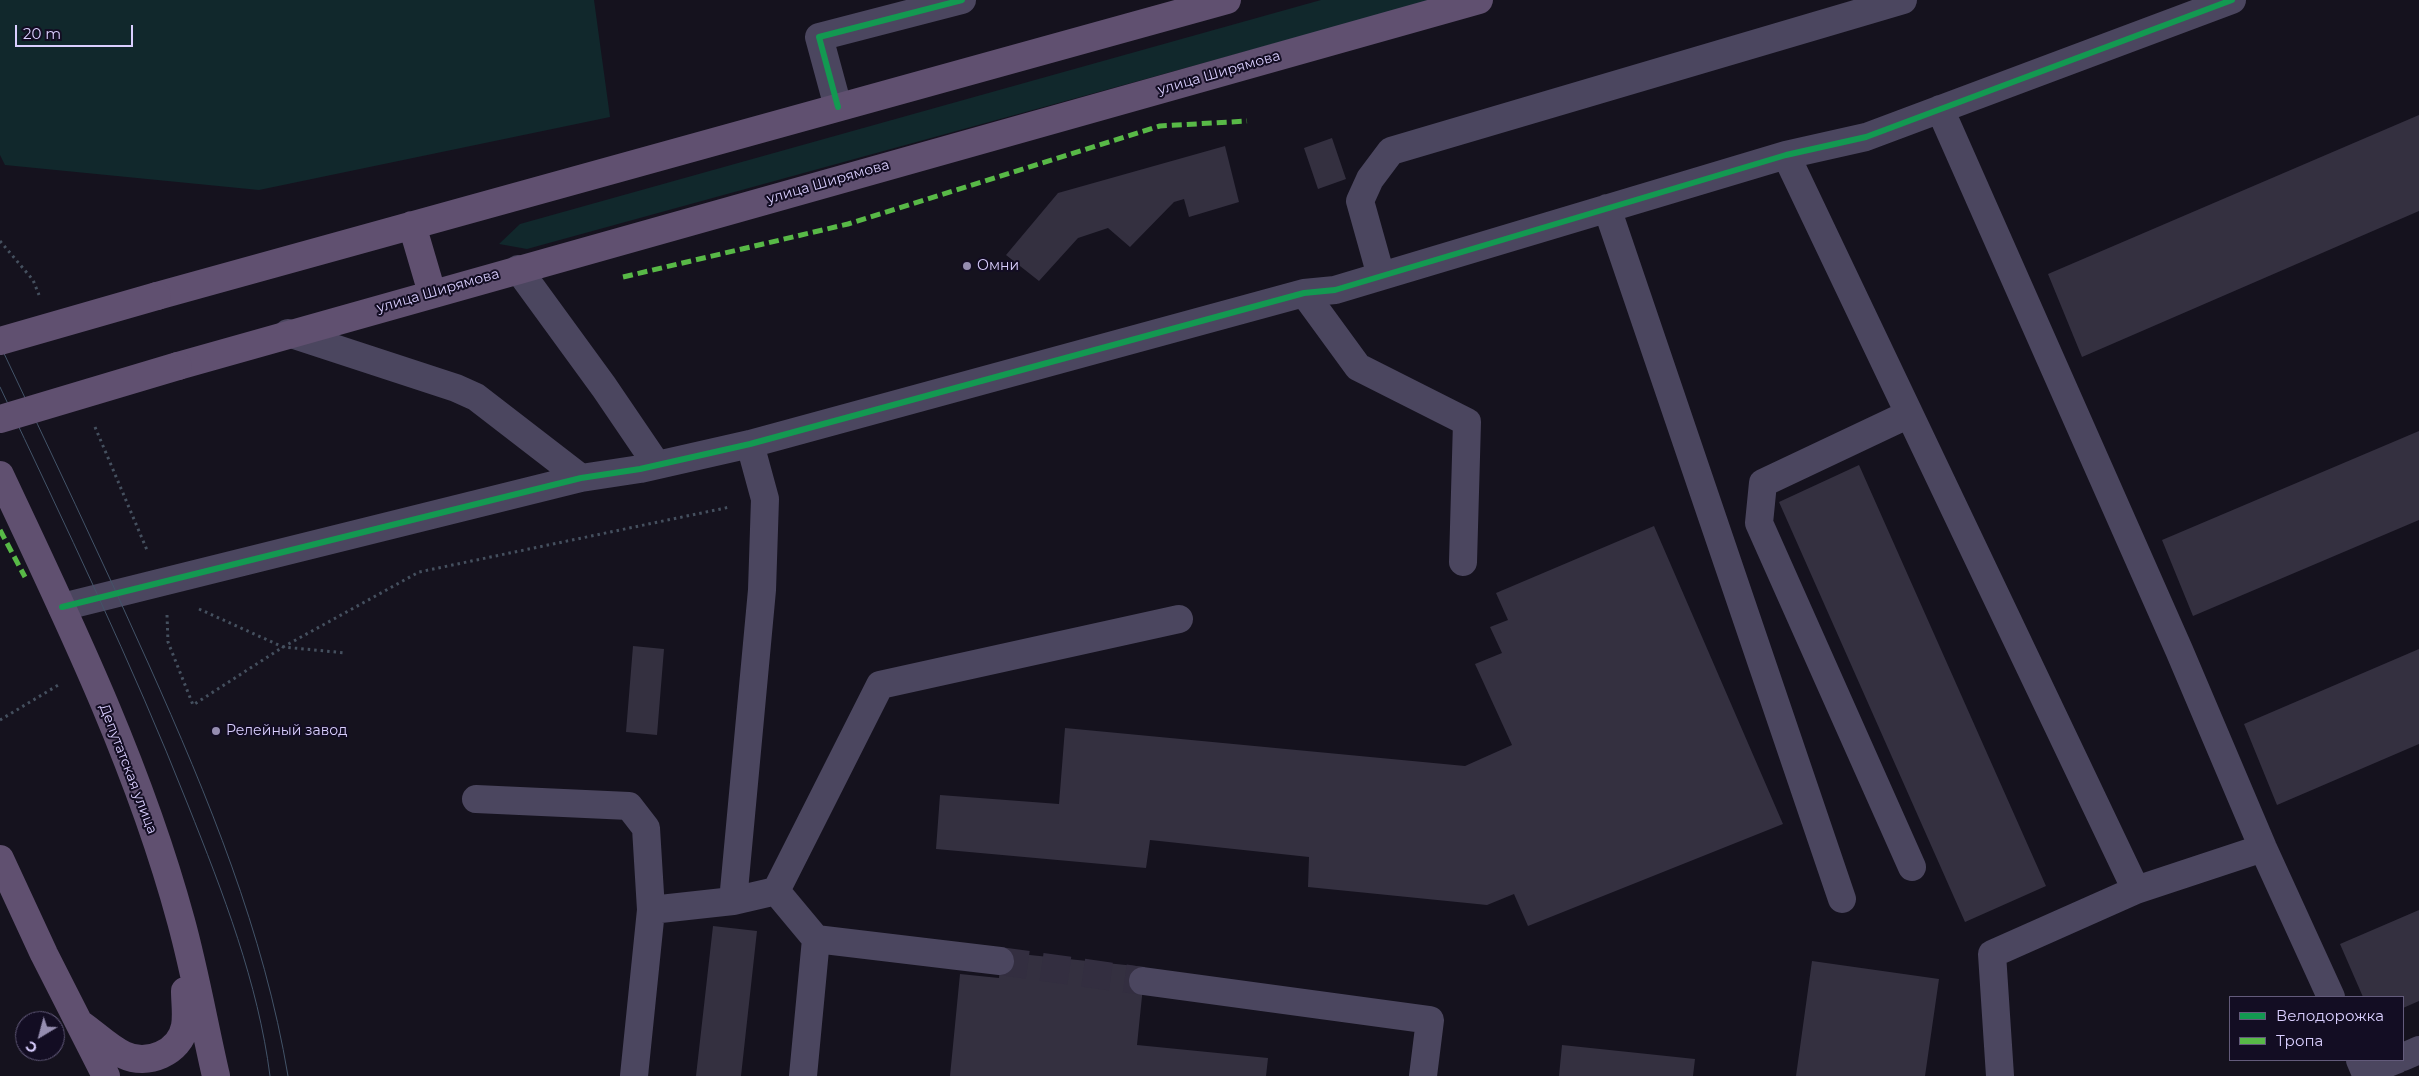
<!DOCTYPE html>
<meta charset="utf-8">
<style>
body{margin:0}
#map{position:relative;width:2419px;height:1076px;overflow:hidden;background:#15121e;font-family:Montserrat,sans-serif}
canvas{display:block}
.legend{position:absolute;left:2229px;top:996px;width:175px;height:65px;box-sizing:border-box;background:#130d23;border:1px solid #635b7b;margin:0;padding:6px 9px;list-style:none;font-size:15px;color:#dacfff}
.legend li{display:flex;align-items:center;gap:10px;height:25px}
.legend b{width:25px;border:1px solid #635b7b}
.north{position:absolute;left:15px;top:1011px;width:50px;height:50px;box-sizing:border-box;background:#130d23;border:1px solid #635b7b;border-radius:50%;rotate:217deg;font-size:14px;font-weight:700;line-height:20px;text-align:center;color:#dacfff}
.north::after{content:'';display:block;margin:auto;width:18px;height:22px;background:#958db0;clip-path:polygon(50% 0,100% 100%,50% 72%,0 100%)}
.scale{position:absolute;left:15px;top:25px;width:118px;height:22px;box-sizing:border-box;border:2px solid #dacfff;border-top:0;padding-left:6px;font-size:15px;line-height:18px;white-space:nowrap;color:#dacfff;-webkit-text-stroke:4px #130d23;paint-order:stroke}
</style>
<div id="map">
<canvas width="2419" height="1076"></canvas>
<ul class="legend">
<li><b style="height:6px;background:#139951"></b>Велодорожка</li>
<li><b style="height:6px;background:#58b947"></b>Тропа</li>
</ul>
<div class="north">С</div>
<div class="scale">20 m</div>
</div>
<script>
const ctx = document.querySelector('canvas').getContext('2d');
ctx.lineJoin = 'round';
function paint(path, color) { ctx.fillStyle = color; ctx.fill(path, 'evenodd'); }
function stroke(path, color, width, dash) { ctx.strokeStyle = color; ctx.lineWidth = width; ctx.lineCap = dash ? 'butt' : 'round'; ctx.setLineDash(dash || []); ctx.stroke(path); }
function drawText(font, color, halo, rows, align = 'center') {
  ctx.font = font + ' Montserrat,sans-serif'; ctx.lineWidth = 4; ctx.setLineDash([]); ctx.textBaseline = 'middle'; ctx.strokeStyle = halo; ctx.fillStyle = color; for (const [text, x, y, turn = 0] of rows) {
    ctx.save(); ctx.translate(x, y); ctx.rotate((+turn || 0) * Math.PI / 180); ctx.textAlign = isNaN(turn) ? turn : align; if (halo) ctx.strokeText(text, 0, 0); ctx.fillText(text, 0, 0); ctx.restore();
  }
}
const green = new Path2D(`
 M0,0H594L610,117L259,190L5,165L0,155Z
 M1321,0H1433L527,249L499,244L520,224Z`);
const building = new Path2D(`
 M2419,115V211L2082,357L2048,274Z
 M1332,138L1346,179L1318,189L1304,148Z
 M1225,146L1239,202L1189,217L1184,199L1174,202L1130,247L1108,228L1078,238L1039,281L1006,255L1058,193Z
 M2419,431V520L2193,616L2162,540Z
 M1859,465L2046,886L1965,922L1779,502Z
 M1654,526L1783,824L1528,926L1514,894L1487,905L1308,887L1309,857L1150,840L1146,868L936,849L940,795L1059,804L1065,728L1465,766L1512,745L1475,664L1502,653L1490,627L1508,620L1496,593Z
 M633,646L664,649L657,735L626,732Z
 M2419,649V744L2277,805L2244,724Z
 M2419,910V1001L2403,1008V997H2363L2340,944Z
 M713,926L757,931L741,1076H696Z
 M1001,952L1145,967L1137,1045L1268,1058L1266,1076H950L960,974L999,978Z
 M1812,961L1939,979L1925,1076H1796Z
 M1562,1045L1695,1059L1693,1076H1559Z`);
const minorTunnel = new Path2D(`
 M1000,961L1143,981`);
const path = new Path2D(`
 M0,241L33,280L39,295
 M95,427L147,550
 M199,609L283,647L346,653
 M167,615L168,642L193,705L283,647L419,572L730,507
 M0,720L60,684`);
const minor = new Path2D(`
 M838,107L819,37L962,0
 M1940,109L2179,650L2263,848L2331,997
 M1786,155L2136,890
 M1607,208L1842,899
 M518,269L604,387L657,465
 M1381,276L1360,201L1370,179L1391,151L1903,0
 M1304,293L1358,367L1467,422L1463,562
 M288,333L456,388L476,397L581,478
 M1909,414L1763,483L1759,523L1912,867
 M62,607L581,478L640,469L750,444L1304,293L1335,290L1786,155L1866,137L2232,0
 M476,799L629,806L646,828L651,910
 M776,891L880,685L1179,619
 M733,901L776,891L816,939L803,1076
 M816,939L1000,961
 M1143,981L1430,1020L1423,1076
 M2403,1057L2419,1050
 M2360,1060L2365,1072L2396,1060
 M634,1076L651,910L733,901L762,590L765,499L750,444
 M2000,1076L1992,954L2136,890L2263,848`);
const major = new Path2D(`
 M412,225L432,293
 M157,296L1227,0
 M178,366L1479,0
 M0,475C68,619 139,766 181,921C195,972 204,1024 216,1076
 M0,859L44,954L106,1076
 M82,1025C95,1034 109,1048 124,1055C147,1066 180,1053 185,1026C187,1015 185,1002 185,991`);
const tram = new Path2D(`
 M0,345C50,451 101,557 149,665C208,797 264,932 288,1076
 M0,387C65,525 132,663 188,805C223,893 258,982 270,1076`);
const majorBridge = new Path2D(`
 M0,341L157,296
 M0,419L178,366`);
const quiet = new Path2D(`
 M623,277L848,224L1160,126L1247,121
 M0,530L25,577`);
const cycleway = new Path2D(`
 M838,107L819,37L962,0
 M62,607L581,478L640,469L750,444L1304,293L1335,290L1786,155L1866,137L2232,0`);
const markers = [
 [967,266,5,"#958db0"],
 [216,731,5,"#958db0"]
];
const streetNames = [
 ["улица Ширямова",1219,73,-16],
 ["улица Ширямова",828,182,-16],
 ["улица Ширямова",438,291,-16],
 ["Депутатская улица",128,769,69]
];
const poiNames = [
 ["Омни",977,266],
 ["Релейный завод",226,731]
];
paint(green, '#11282c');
paint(building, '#343040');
stroke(minorTunnel, '#332e40', 28, [28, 14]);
stroke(path, '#45505f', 3, [2.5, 4]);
stroke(minor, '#4b465f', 28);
stroke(major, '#605070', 28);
stroke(tram, '#435469', 1);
stroke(majorBridge, '#605070', 28);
stroke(quiet, '#58b947', 5, [10, 5]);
stroke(cycleway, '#139951', 6);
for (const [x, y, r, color] of markers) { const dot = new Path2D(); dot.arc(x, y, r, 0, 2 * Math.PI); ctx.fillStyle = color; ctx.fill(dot); stroke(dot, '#130d23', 2); }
drawText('14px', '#dacfff', '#130d23', streetNames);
drawText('14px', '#dacfff', '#130d23', poiNames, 'left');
</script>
